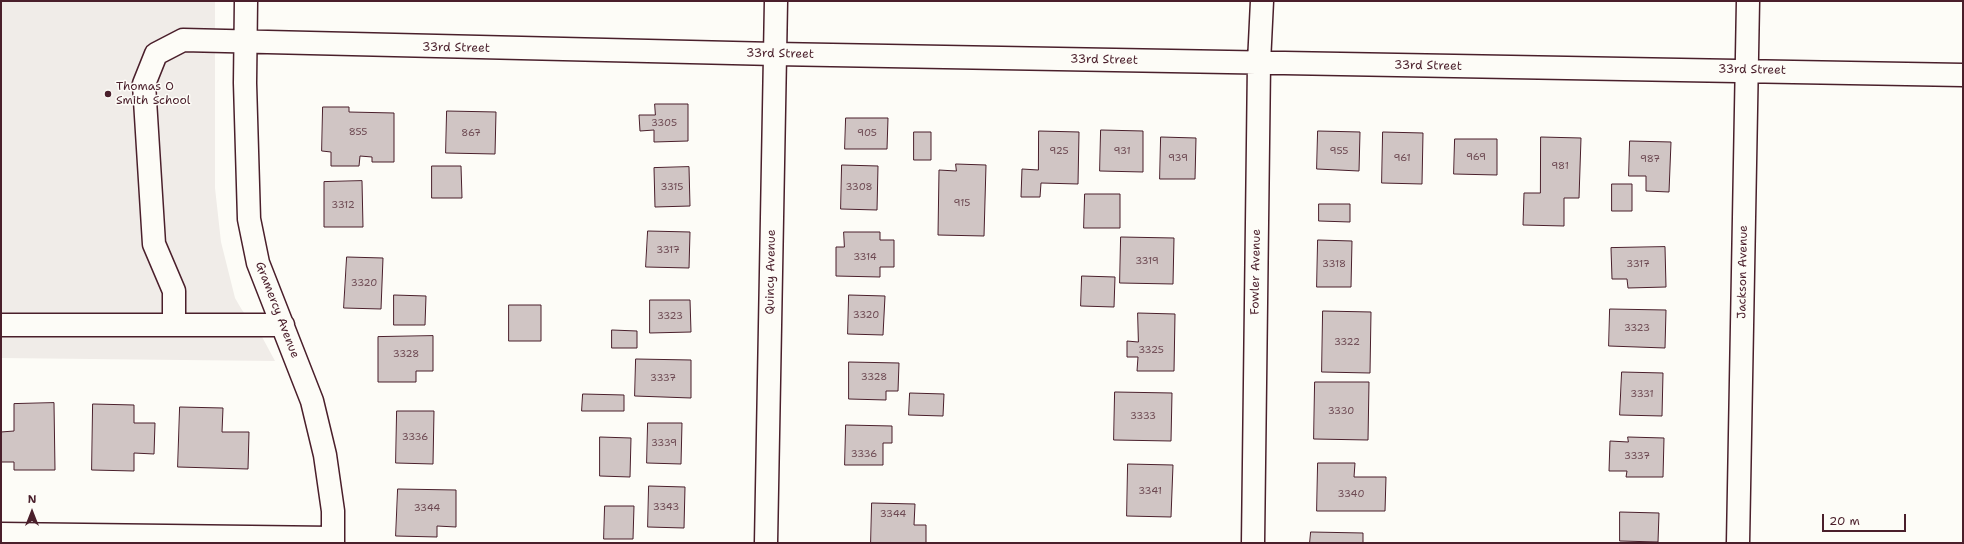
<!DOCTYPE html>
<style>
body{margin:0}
#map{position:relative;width:1964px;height:544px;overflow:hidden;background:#fdfcf7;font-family:"Shantell Sans",sans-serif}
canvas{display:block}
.frame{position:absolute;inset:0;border:2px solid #4a1f2b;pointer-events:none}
.north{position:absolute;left:12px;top:492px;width:40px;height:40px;-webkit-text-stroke:3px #fdfcf7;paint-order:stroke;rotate:0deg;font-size:11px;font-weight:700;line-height:16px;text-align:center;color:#4a1f2b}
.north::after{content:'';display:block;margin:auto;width:14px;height:18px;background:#4a1f2b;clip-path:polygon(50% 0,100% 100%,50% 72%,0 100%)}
.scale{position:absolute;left:1822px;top:514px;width:84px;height:18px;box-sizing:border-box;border:2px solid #4a1f2b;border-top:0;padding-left:5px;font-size:12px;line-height:14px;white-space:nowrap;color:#4a1f2b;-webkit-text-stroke:3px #fdfcf7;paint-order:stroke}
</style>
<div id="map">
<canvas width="1964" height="544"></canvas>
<div class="frame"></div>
<div class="north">N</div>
<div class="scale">20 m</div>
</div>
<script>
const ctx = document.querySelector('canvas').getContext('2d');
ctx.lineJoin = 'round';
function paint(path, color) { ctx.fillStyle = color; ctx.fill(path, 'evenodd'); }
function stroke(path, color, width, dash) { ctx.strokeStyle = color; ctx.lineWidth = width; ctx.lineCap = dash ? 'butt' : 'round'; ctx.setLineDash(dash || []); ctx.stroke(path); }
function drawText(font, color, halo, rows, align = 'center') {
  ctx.font = font + ' "Shantell Sans",sans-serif'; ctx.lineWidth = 3; ctx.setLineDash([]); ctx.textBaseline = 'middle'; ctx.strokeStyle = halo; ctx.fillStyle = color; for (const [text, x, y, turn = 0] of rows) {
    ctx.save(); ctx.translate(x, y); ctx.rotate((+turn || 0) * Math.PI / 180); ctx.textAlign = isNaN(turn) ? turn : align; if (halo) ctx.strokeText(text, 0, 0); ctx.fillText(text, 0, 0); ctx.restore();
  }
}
const built = new Path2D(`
 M1,1H215V188L221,242L235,298L242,310L261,335L275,361L1,358Z`);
const building = new Path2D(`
 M655,104H688V141L654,142V130L640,131L639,115H655Z
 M323,107H349V112L394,113V162H372V157L360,156L359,166H331V152L322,151Z
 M447,111L496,112L495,154L446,153Z
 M846,118H888L887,149H845Z
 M1101,130L1143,131V172L1100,171Z
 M1039,131L1079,132L1078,184L1041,183L1040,197H1021L1022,169L1038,170Z
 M1318,131L1360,132L1359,171L1317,169Z
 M914,132H931V160H914Z
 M1383,132L1423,133L1422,184L1382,183Z
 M1161,137L1196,138L1195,179H1160Z
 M1541,137L1581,138L1579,198H1564V226L1523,225L1524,193H1540Z
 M1455,139H1497V175L1454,174Z
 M1630,141L1671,142L1669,192L1646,191V176H1629Z
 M956,164L986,165L984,236L938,235L939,170L956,171Z
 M842,165L878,166L877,210L841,209Z
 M432,166H461L462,198H432Z
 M689,167L690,206L655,207L654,168Z
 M362,181L363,227H324V182Z
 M1612,184H1632V211H1612Z
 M1085,194H1120V228H1084Z
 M1319,204H1350V222L1319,221Z
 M648,231L690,232L689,268L646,267Z
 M844,232H880V240H894V267H880V277L836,276V247H844Z
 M1121,237L1174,238L1173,284L1120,283Z
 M1318,240L1352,241L1351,287H1317Z
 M1665,247L1666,287L1628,288L1627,279H1612L1611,248Z
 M347,257L383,258L381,309L344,308Z
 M1082,276L1115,277L1114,307L1081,306Z
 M394,295L426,296L425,325H394Z
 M849,295L885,296L883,335L848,334Z
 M650,300H690L691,332L650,333Z
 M509,305H541V341H509Z
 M1610,309L1666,310L1665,348L1609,346Z
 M1323,311L1371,312L1370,373L1322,372Z
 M1138,313L1175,314L1174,371H1137L1138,357H1127V341L1138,342Z
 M612,330L637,331V348H612Z
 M433,336V371H416V382H378V337Z
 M636,359L691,360V398L635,396Z
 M849,362L899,363L898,391H886V400L849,399Z
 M1622,372L1663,373L1662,416L1620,415Z
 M1315,382H1369L1368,440L1314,439Z
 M1115,392L1172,393L1171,441L1114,440Z
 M910,393L944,394L943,416L909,415Z
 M583,394L624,395V411H582Z
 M54,403L55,470H14V462H1V432L14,431V404Z
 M93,404L134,405V423H155L154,454L134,453V471L92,470Z
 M180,407L223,408L222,432H249L248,469L178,467Z
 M397,411H434L433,464L396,463Z
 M648,423H682L681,464L647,463Z
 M846,425L892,426V443H883V465H845Z
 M600,437L631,438L630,477L600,476Z
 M1628,437L1664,438L1663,477H1626L1627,471H1609L1610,441L1628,442Z
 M1318,463H1355L1354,477H1386L1385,511H1317Z
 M1128,464L1173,465L1171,517L1127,516Z
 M649,486L685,487L684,528L648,527Z
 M398,489L456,490V527L437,526V537L396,536Z
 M872,503L915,504L914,525H926V543H871Z
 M605,506H634L633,539H604Z
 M1620,512L1659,513L1658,542L1620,541Z
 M1311,532L1363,533V543H1310Z`);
const minor = new Path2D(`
 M246,1L245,83L249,219L258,263L312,401L325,455L333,511V543
 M1,325H283
 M174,325V291L154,244L144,84L156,54L183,40L775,54L1963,75
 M1,534L333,538
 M766,543L776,1
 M1253,543L1259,63L1262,1
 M1738,543L1748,1`);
const markers = [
 [108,94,4,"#4a1f2b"]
];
const numberNames = [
 ["3305",664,123],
 ["855",358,132],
 ["867",471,133],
 ["905",867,133],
 ["925",1059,151],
 ["931",1122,151],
 ["955",1339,151],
 ["969",1476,157],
 ["939",1178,158],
 ["961",1402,158],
 ["987",1650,159],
 ["981",1560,166],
 ["3315",672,187],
 ["3308",859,187],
 ["915",962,203],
 ["3312",343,205],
 ["3317",668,250],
 ["3314",865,257],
 ["3319",1147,261],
 ["3318",1334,264],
 ["3317",1638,264],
 ["3320",364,283],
 ["3320",866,315],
 ["3323",670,316],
 ["3323",1637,328],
 ["3322",1347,342],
 ["3325",1151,350],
 ["3328",406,354],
 ["3328",874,377],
 ["3337",663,378],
 ["3331",1642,394],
 ["3330",1341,411],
 ["3333",1143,416],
 ["3336",415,437],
 ["3339",664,443],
 ["3336",864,454],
 ["3337",1637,456],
 ["3341",1150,491],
 ["3340",1351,494],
 ["3343",666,507],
 ["3344",427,508],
 ["3344",893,514]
];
const streetNames = [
 ["33rd Street",456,48,1],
 ["33rd Street",780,54,1],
 ["33rd Street",1104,60,1],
 ["33rd Street",1428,66,1],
 ["33rd Street",1752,70,1],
 ["Quincy Avenue",771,272,-89],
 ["Fowler Avenue",1256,272,-89],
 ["Jackson Avenue",1743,272,-89],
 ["Gramercy Avenue",277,310,69]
];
const poiNames = [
 ["Thomas O",116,87],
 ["Smith School",116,101]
];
paint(built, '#f0ece8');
paint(building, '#d0c5c4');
stroke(building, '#4a1f2b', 1);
stroke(minor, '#4a1f2b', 25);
stroke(minor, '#fdfcf7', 22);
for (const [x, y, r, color] of markers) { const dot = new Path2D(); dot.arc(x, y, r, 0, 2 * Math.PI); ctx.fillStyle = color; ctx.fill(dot); stroke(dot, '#fdfcf7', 1.5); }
drawText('10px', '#6c4851', null, numberNames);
drawText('12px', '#4a1f2b', '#fdfcf7', streetNames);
drawText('12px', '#4a1f2b', '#fdfcf7', poiNames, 'left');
</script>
